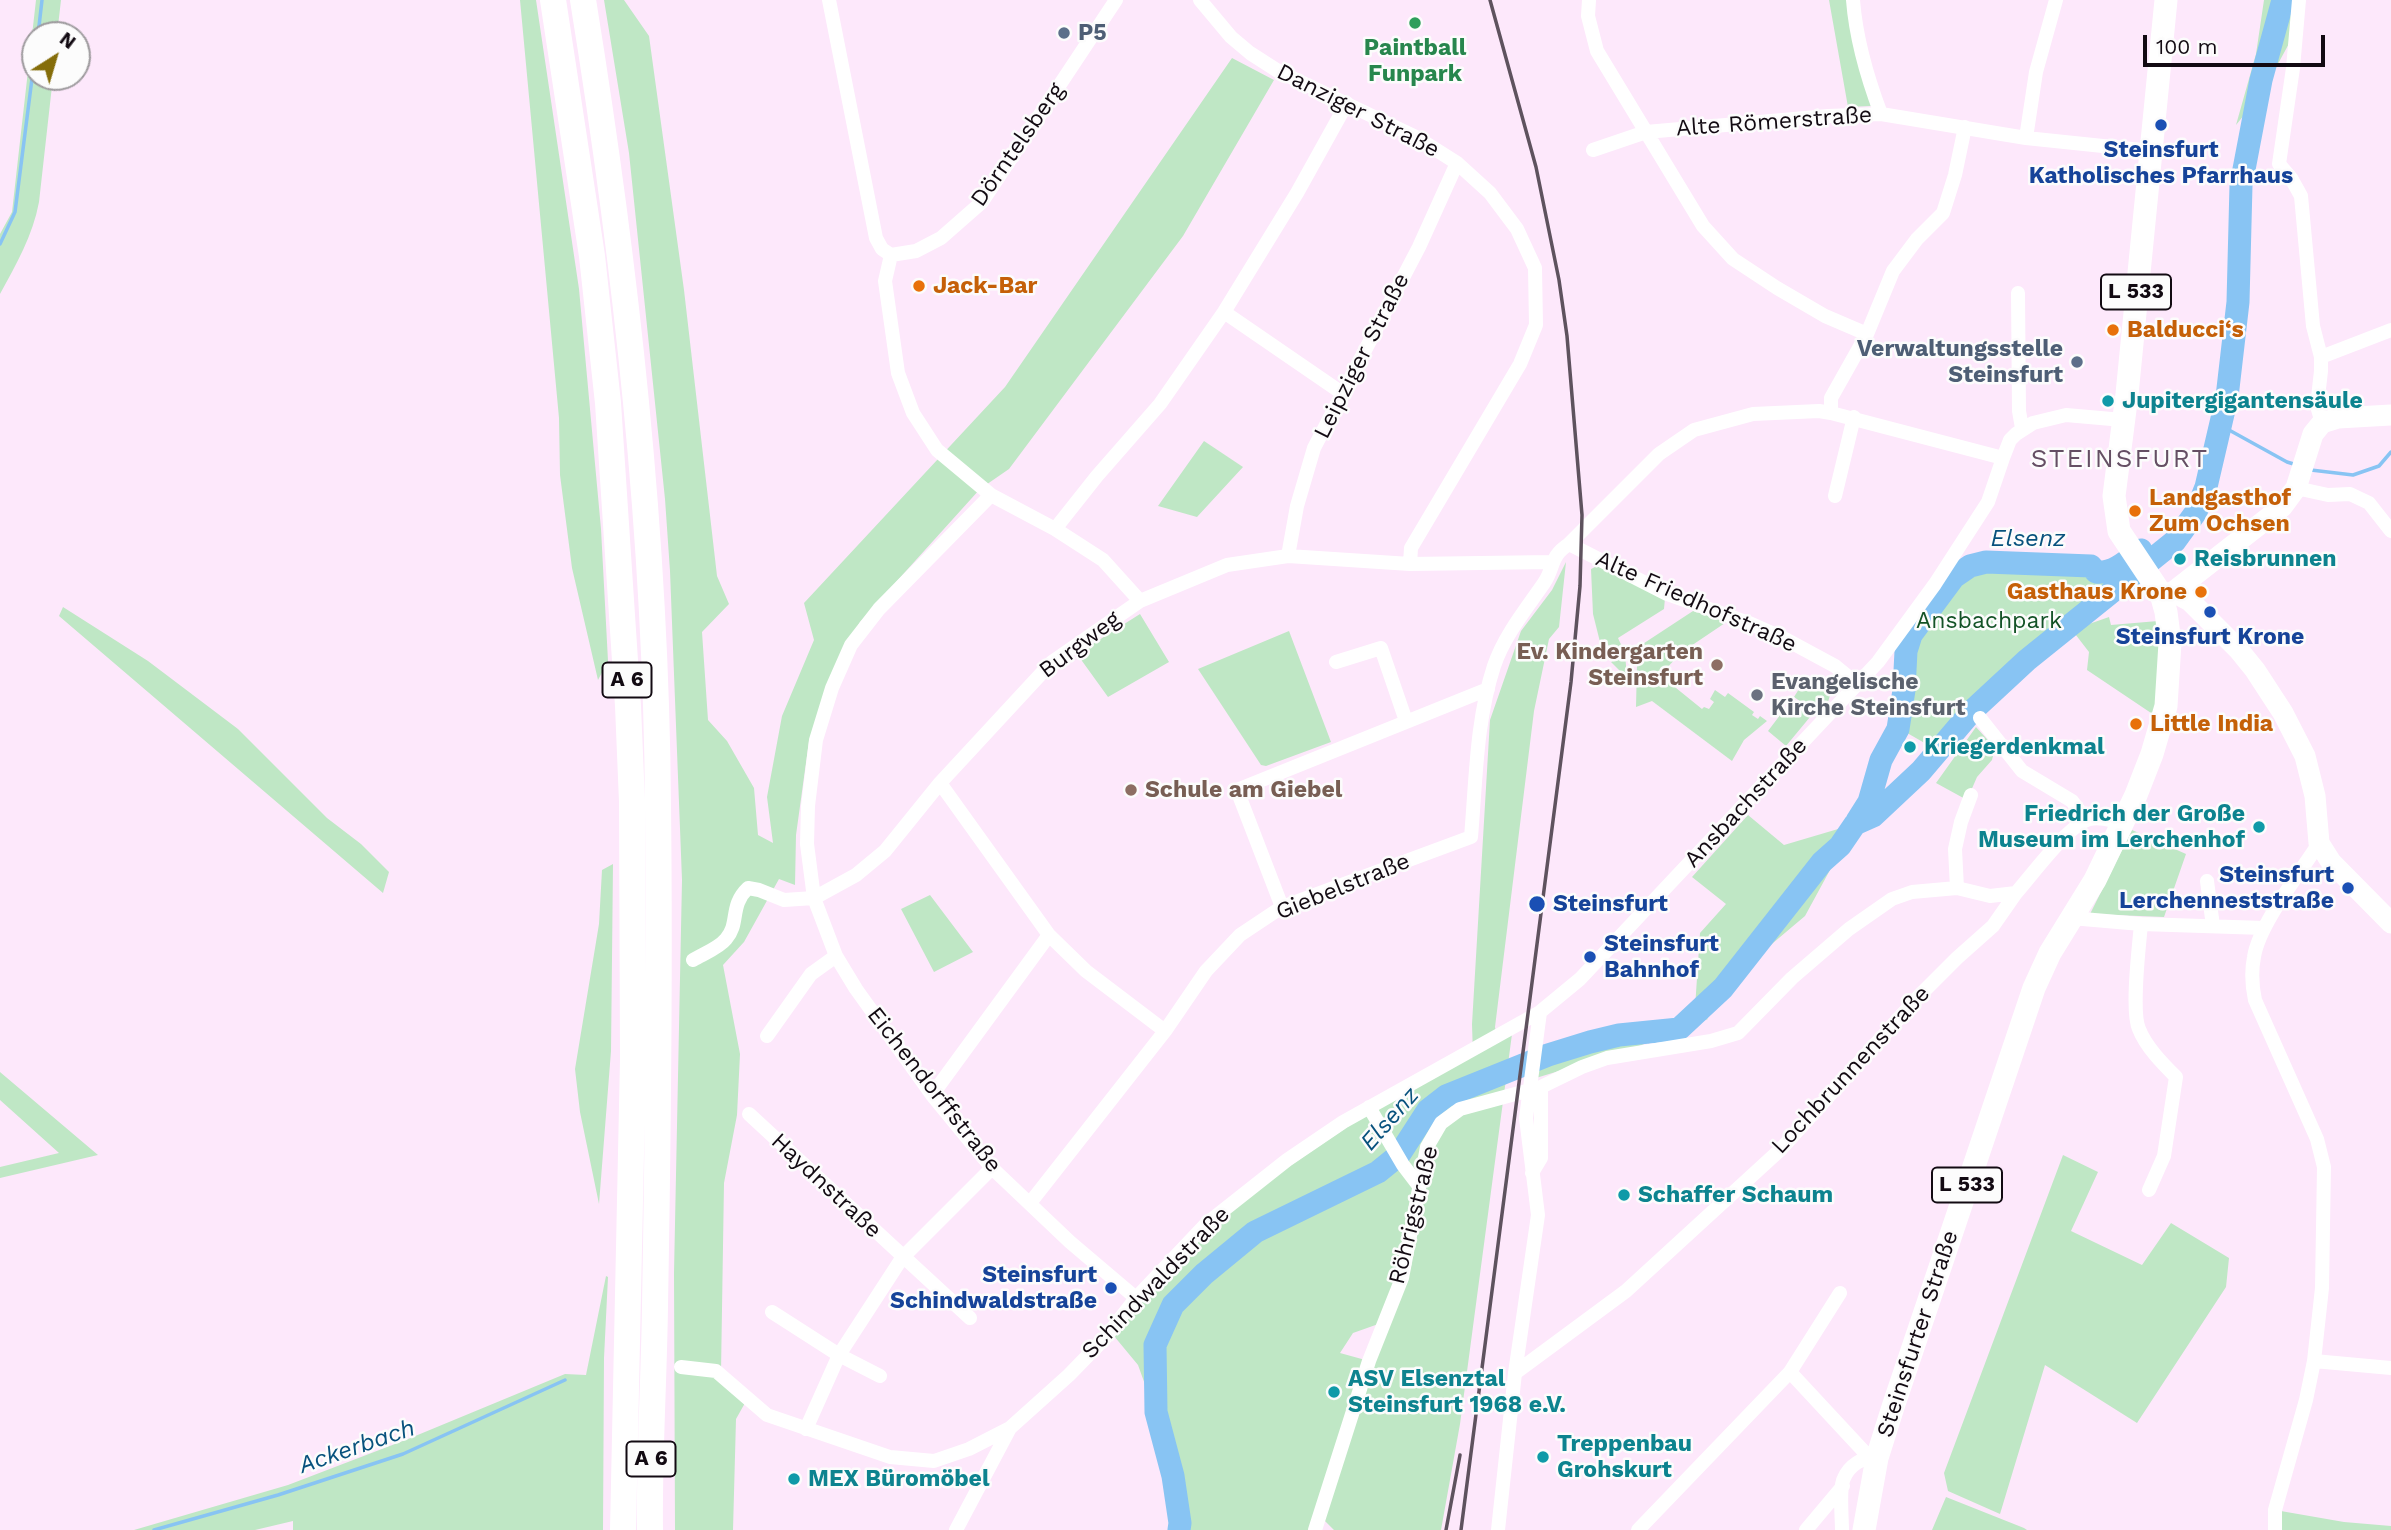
<!DOCTYPE html>
<meta charset="utf-8">
<style>
body{margin:0}
#map{position:relative;width:2391px;height:1530px;overflow:hidden;background:#fde8fb;font-family:"Work Sans",sans-serif}
canvas{display:block}
.north{position:absolute;left:21px;top:21px;width:70px;height:70px;box-sizing:border-box;background:#fcfcfc;border:2px solid #9e9b9e;border-radius:50%;rotate:37deg;font-size:19px;font-weight:700;line-height:28px;text-align:center;color:#120a12}
.north::after{content:'';display:block;margin:auto;width:24px;height:32px;background:#856d0a;clip-path:polygon(50% 0,100% 100%,50% 72%,0 100%)}
.scale{position:absolute;left:2143px;top:35px;width:182px;height:32px;box-sizing:border-box;border:4px solid #120a12;border-top:0;padding-left:9px;font-size:21px;line-height:24px;white-space:nowrap;color:#120a12;-webkit-text-stroke:5px #fcfcfc;paint-order:stroke}
</style>
<div id="map">
<canvas width="2391" height="1530"></canvas>
<div class="north">N</div>
<div class="scale">100 m</div>
</div>
<script>
const ctx = document.querySelector('canvas').getContext('2d');
ctx.lineJoin = 'round';
function paint(path, color) { ctx.fillStyle = color; ctx.fill(path, 'evenodd'); }
function stroke(path, color, width, dash) { ctx.strokeStyle = color; ctx.lineWidth = width; ctx.lineCap = dash ? 'butt' : 'round'; ctx.setLineDash(dash || []); ctx.stroke(path); }
function drawText(font, color, halo, rows, align = 'center') {
  ctx.font = font + ' "Work Sans",sans-serif'; ctx.lineWidth = 5; ctx.setLineDash([]); ctx.textBaseline = 'middle'; ctx.strokeStyle = halo; ctx.fillStyle = color; for (const [text, x, y, turn = 0] of rows) {
    ctx.save(); ctx.translate(x, y); ctx.rotate((+turn || 0) * Math.PI / 180); ctx.textAlign = isNaN(turn) ? turn : align; if (halo) ctx.strokeText(text, 0, 0); ctx.fillText(text, 0, 0); ctx.restore();
  }
}
const green = new Path2D(`
 M36,0H61L57,35H35V77H53L39,202C33,235 16,265 0,294V234L12,212Z
 M520,0H536L579,289L601,529L608,661L598,680L572,568L560,475L559,418Z
 M604,0H624L649,36L684,290L717,576L729,604L702,632L708,720L727,741L754,788L758,835L773,843L767,797L782,716L814,640L804,603L1005,387L1232,58L1274,80L1183,236L1009,469L980,489L860,622L834,669L809,741L796,835L795,885L779,879L744,942L723,965L740,1054L737,1115L724,1183L721,1372L745,1403L736,1419L733,1530H675L674,1273L682,880L670,571L665,499L629,153Z
 M1829,0H1848L1871,106L1848,107Z
 M2264,0H2294L2291,40L2262,93L2236,125L2256,54Z
 M1204,441L1243,467L1197,517L1158,506Z
 M1566,562L1559,627L1549,639L1534,711L1495,1027L1498,1042L1512,1034L1460,1424L1441,1530H1334L1319,1515L1314,1530H1172L1147,1390L1138,1365L1114,1336L1153,1289L1207,1230L1256,1189L1356,1121L1473,1056L1472,1024L1490,720L1521,631L1552,590ZM1384,1322L1369,1361L1340,1353L1353,1333Z
 M1597,566L1665,598L1664,609L1618,638L1625,653L1627,678L1611,662L1616,659L1605,639L1600,642L1593,614L1591,569Z
 M1972,568L2108,576L2119,581L2059,627L1928,745L1902,730L1907,672L1913,636L1955,579Z
 M63,607L148,661L238,729L327,818L361,844L389,872L383,893L59,616Z
 M1693,611L1728,621L1682,652L1660,675L1702,709L1704,707L1709,709L1714,702L1710,699L1715,690L1725,697L1728,693L1754,712L1752,715L1758,719L1760,716L1767,721L1744,740L1732,761L1652,701L1636,707L1637,664L1629,653Z
 M1140,614L1169,662L1108,697L1077,654Z
 M2109,617L2111,625L2158,621L2161,628L2157,717L2087,670L2089,652L2072,630Z
 M1289,631L1331,742L1266,766L1261,765L1198,669Z
 M1807,676L1827,686L1831,692L1828,702L1818,714L1794,697Z
 M1790,702L1810,717L1786,746L1768,731Z
 M1976,727L1995,748L1992,760L1977,777L1967,800L1936,783Z
 M1748,815L1784,845L1855,824L1805,916L1696,1008L1708,1019L1634,1048L1536,1078L1538,1052L1592,1036L1624,1032L1668,1033L1695,1008L1700,933L1726,904L1692,877Z
 M2132,830L2186,854L2164,917L2090,914Z
 M613,864L611,1051L599,1204L580,1112L575,1069L599,924L602,870Z
 M930,895L973,952L934,972L901,909Z
 M0,1072L98,1155L0,1178V1167L59,1153L0,1100Z
 M2063,1155L2098,1172L2071,1231L2142,1265L2171,1223L2229,1258L2226,1287L2137,1423L2045,1365L2000,1514L1948,1491L1944,1473Z
 M606,1276L608,1277L604,1358L603,1530H293V1521L255,1530H134L288,1485L408,1439L565,1374L586,1375Z
 M1946,1497L2024,1528L2027,1530H1932Z
 M2275,1510L2344,1522L2391,1526V1530H2275Z`);
const stream = new Path2D(`
 M38,35L42,0
 M0,244L15,212L35,55
 M2220,425L2287,462L2297,465
 M2311,470L2353,475L2379,466L2391,452
 M154,1530L278,1495L403,1454L565,1380`);
const river = new Path2D(`
 M1857,821L1869,802L1881,760L1898,729L1904,690L1906,651L1911,635L1954,577L1970,566L1986,562L2091,566L2096,572C2113,574 2128,560 2141,550
 M1179,1530L1180,1523L1173,1476L1156,1412L1155,1345L1173,1305L1204,1274L1255,1232L1378,1172L1399,1155L1428,1110L1446,1096L1548,1055L1590,1042L1619,1035L1679,1029L1723,988L1822,862L1840,846L1855,824L1873,816L1921,771L1972,711L2027,660L2175,541L2196,512L2206,487L2227,397L2238,302L2241,185L2261,80L2283,0`);
const street = new Path2D(`
 M829,0L876,238L882,249L891,255
 M1200,0L1231,37L1250,53L1278,71L1416,137L1457,163L1490,193L1517,229L1535,268L1536,325L1520,364L1411,548L1410,564
 M1589,0L1588,16L1597,51L1703,226L1733,259L1777,288L1825,316L1867,334
 M1853,0C1856,39 1867,77 1881,114
 M2299,0L2293,68L2279,164L2291,178L2301,196L2313,326L2321,357V371L2317,406L2322,423
 M2026,138L2036,72L2056,0
 M1593,150L1646,132L1828,116L1881,114L2026,138L2151,151
 M891,255L885,281L898,373L913,413L937,450L991,495L1055,529L1103,560L1140,601
 M891,255L916,251L941,238L982,202L1116,0
 M2018,293L2019,411L2022,428
 M1224,312L1342,393
 M2321,357L2391,330
 M1831,413V398L1867,334L1893,271L1917,239L1943,213L1955,175L1965,127
 M2296,488L2328,495L2350,494L2369,503L2391,531
 M991,495L879,609L851,645L832,688L816,740L808,806L807,844L814,898L836,956L856,989L932,1095L992,1168L1070,1242L1136,1298
 M1835,496L1854,417
 M1055,529L1097,476L1160,404L1224,312L1297,193L1347,103
 M1569,544L1667,594L1749,623L1785,639L1835,666L1857,684
 M1288,556L1297,506L1314,448L1419,247L1457,163
 M1336,662L1381,648L1406,721
 M1980,718L2022,771L2072,801L2086,820
 M940,783L1049,935L1086,971L1165,1031
 M2207,881L2213,926
 M1957,888L1955,849L1961,822L1971,795
 M1282,907L1237,790L1488,689
 M2071,918L2141,924L2264,928
 M2141,924C2139,947 2131,1011 2139,1029C2146,1047 2163,1064 2176,1077L2164,1156L2149,1190
 M693,960C703,954 719,948 726,939C740,923 729,906 748,888L759,890L784,900L814,898L856,875L885,851L940,783L1052,662L1140,601L1227,565L1288,556L1410,564L1551,562
 M767,1036L811,974L836,956
 M932,1095L1049,935
 M1369,1107L1403,1165L1419,1186
 M749,1114L970,1318
 M1532,1173L1541,1158V1087L1582,1067L1607,1058L1711,1041L1738,1033L1792,978L1849,929L1892,899L1912,892L1957,888L1990,896L2016,893C2032,875 2069,824 2090,819C2101,816 2111,821 2122,823
 M1030,1203L1165,1031L1206,971L1240,935L1282,907L1471,837C1476,780 1476,721 1494,666C1504,636 1526,609 1544,583C1555,567 1549,557 1569,544L1659,454L1694,430L1753,414L1819,411L1831,413L2003,458
 M772,1312L839,1355L880,1376
 M2314,1361L2391,1368
 M681,1367L716,1371L767,1415L890,1457L934,1461L969,1449L1010,1428
 M1790,1372L1869,1457
 M1515,1373L1626,1291L1781,1149L1920,995L1957,958L1993,926L2016,893
 M806,1429L839,1355L902,1258L992,1168
 M956,1530L1010,1428L1069,1375L1105,1338L1136,1298L1206,1224L1287,1160L1343,1122L1540,1012L1580,979L1878,662L1935,584L1988,502L2003,458L2010,440L2016,434L2033,423L2066,415L2123,420
 M1315,1530L1369,1361L1402,1278L1427,1147L1441,1123L1460,1109L1541,1087
 M1498,1530L1515,1373L1538,1215L1526,1118L1540,1012
 M1638,1530L1790,1372L1840,1293
 M1806,1530L1843,1486
 M1842,1530C1842,1518 1839,1487 1844,1478C1849,1466 1863,1456 1876,1458
 M2275,1530V1510L2306,1400L2314,1361L2322,1288L2324,1167L2317,1139L2255,1000C2252,986 2251,972 2254,957C2259,924 2301,872 2319,843`);
const secondary = new Path2D(`
 M2173,592L2282,507L2296,488L2313,434L2322,423L2338,418L2391,415
 M2161,594L2173,592L2190,601L2238,649L2255,670L2283,713L2305,756L2315,796L2319,843L2331,862L2391,923`);
const primary = new Path2D(`
 M1864,1530L1877,1458L1893,1407L2034,988L2050,953L2095,880L2136,795L2152,754L2166,706L2170,643L2166,612L2161,594L2119,531L2114,496L2127,394L2166,0`);
const highway = new Path2D(`
 M553,0L592,256L608,403L628,706L632,802L633,1059L623,1530
 M583,0C626,266 656,535 658,805C660,972 658,1139 655,1306C654,1381 649,1456 650,1530`);
const rail = new Path2D(`
 M1446,1530L1460,1455
 M1461,1530L1571,682L1580,586L1582,515L1567,336L1559,280L1536,167L1490,0`);
const markers = [
 [1415,23,7,"#2e9e5b"],
 [1064,33,7,"#5c6f8a"],
 [2161,125,7,"#1a4fb4"],
 [919,286,7,"#e8710a"],
 [2113,330,7,"#e8710a"],
 [2077,362,7,"#5c6f8a"],
 [2108,401,7,"#0f9aa8"],
 [2135,511,7,"#e8710a"],
 [2180,559,7,"#0f9aa8"],
 [2201,592,7,"#e8710a"],
 [2210,612,7,"#1a4fb4"],
 [1717,665,7,"#8d6e63"],
 [1757,695,7,"#6b7280"],
 [2136,724,7,"#e8710a"],
 [1910,747,7,"#0f9aa8"],
 [1131,790,7,"#8d6e63"],
 [2259,827,7,"#0f9aa8"],
 [2348,888,7,"#1a4fb4"],
 [1537,904,9,"#1a4fb4"],
 [1590,957,7,"#1a4fb4"],
 [1624,1195,7,"#0f9aa8"],
 [1111,1288,7,"#1a4fb4"],
 [1334,1392,7,"#0f9aa8"],
 [1543,1457,7,"#0f9aa8"],
 [794,1479,7,"#0f9aa8"]
];
const shields = [
 [2136,292,70],
 [627,680,49],
 [1967,1185,70],
 [651,1459,49]
];
const shieldNames = [
 ["L 533",2136,292],
 ["A 6",627,680],
 ["L 533",1967,1185],
 ["A 6",651,1459]
];
const serviceNames = [
 ["P5",1078,33],
 ["Verwaltungsstelle",2063,349,"right"],
 ["Steinsfurt",2063,375,"right"]
];
const leisureNames = [
 ["Paintball",1415,48],
 ["Funpark",1415,74]
];
const streetNames = [
 ["Danziger Straße",1358,111,27],
 ["Alte Römerstraße",1774,122,-4],
 ["Dörntelsberg",1018,145,-55],
 ["Leipziger Straße",1362,356,-63],
 ["Alte Friedhofstraße",1696,602,24],
 ["Burgweg",1080,645,-37],
 ["Ansbachstraße",1746,803,-47],
 ["Giebelstraße",1343,887,-22],
 ["Lochbrunnenstraße",1851,1070,-47],
 ["Eichendorffstraße",934,1090,52],
 ["Haydnstraße",826,1186,43],
 ["Röhrigstraße",1414,1215,-76],
 ["Schindwaldstraße",1156,1283,-46],
 ["Steinsfurter Straße",1918,1334,-72]
];
const transitNames = [
 ["Steinsfurt",2161,150],
 ["Katholisches Pfarrhaus",2161,176],
 ["Steinsfurt Krone",2210,637],
 ["Steinsfurt",2334,875,"right"],
 ["Lerchenneststraße",2334,901,"right"],
 ["Steinsfurt",1553,904,"left"],
 ["Steinsfurt",1604,944,"left"],
 ["Bahnhof",1604,970,"left"],
 ["Steinsfurt",1097,1275,"right"],
 ["Schindwaldstraße",1097,1301,"right"]
];
const foodNames = [
 ["Jack-Bar",933,286],
 ["Balducci‘s",2127,330],
 ["Landgasthof",2149,498],
 ["Zum Ochsen",2149,524],
 ["Gasthaus Krone",2187,592,"right"],
 ["Little India",2150,724]
];
const cultureNames = [
 ["Jupitergigantensäule",2122,401],
 ["Reisbrunnen",2194,559],
 ["Kriegerdenkmal",1924,747],
 ["Friedrich der Große",2245,814,"right"],
 ["Museum im Lerchenhof",2245,840,"right"],
 ["Schaffer Schaum",1638,1195],
 ["ASV Elsenztal",1348,1379],
 ["Steinsfurt 1968 e.V.",1348,1405],
 ["Treppenbau",1557,1444],
 ["Grohskurt",1557,1470],
 ["MEX Büromöbel",808,1479]
];
const parkNames = [
 ["Ansbachpark",1989,621]
];
const educationNames = [
 ["Ev. Kindergarten",1703,652],
 ["Steinsfurt",1703,678],
 ["Schule am Giebel",1145,790,"left"]
];
const worshipNames = [
 ["Evangelische",1771,682],
 ["Kirche Steinsfurt",1771,708]
];
const waterNames = [
 ["Elsenz",2028,539],
 ["Elsenz",1390,1119,-49],
 ["Ackerbach",357,1447,-19]
];
const quarterNames = [
 ["STEINSFURT",2120,459]
];
paint(green, '#bfe7c5');
stroke(stream, '#88c4f3', 3.5);
stroke(river, '#88c4f3', 23);
stroke(street, '#fff', 14);
stroke(secondary, '#fff', 21);
stroke(primary, '#fff', 23);
stroke(highway, '#fff', 26);
stroke(rail, '#5e525e', 3.5);
for (const [x, y, r, color] of markers) { const dot = new Path2D(); dot.arc(x, y, r, 0, 2 * Math.PI); ctx.fillStyle = color; ctx.fill(dot); stroke(dot, '#fcfcfc', 2.5); }
for (const [x, y, w] of shields) { const box = new Path2D(); box.roundRect(x - w / 2, y - 17.5, w, 35, 5); ctx.fillStyle = '#fcfcfc'; ctx.fill(box); stroke(box, '#120a12', 2); }
drawText('bold 21px', '#120a12', null, shieldNames);
drawText('bold 23px', '#4e5e75', '#fcfcfc', serviceNames, 'left');
drawText('bold 23px', '#27864d', '#fcfcfc', leisureNames);
drawText('23px', '#120a12', '#fcfcfc', streetNames);
drawText('bold 23px', '#164399', '#fcfcfc', transitNames);
drawText('bold 23px', '#c56008', '#fcfcfc', foodNames, 'left');
drawText('bold 23px', '#0d838f', '#fcfcfc', cultureNames, 'left');
drawText('23px', '#145327', '#fcfcfc', parkNames);
drawText('bold 23px', '#785e54', '#fcfcfc', educationNames, 'right');
drawText('bold 23px', '#5b616d', '#fcfcfc', worshipNames, 'left');
drawText('italic 24px', '#07517d', '#fcfcfc', waterNames);
ctx.letterSpacing = '2px';
drawText('26px', '#654f64', '#fcfcfc', quarterNames);
ctx.letterSpacing = '0px';
</script>
